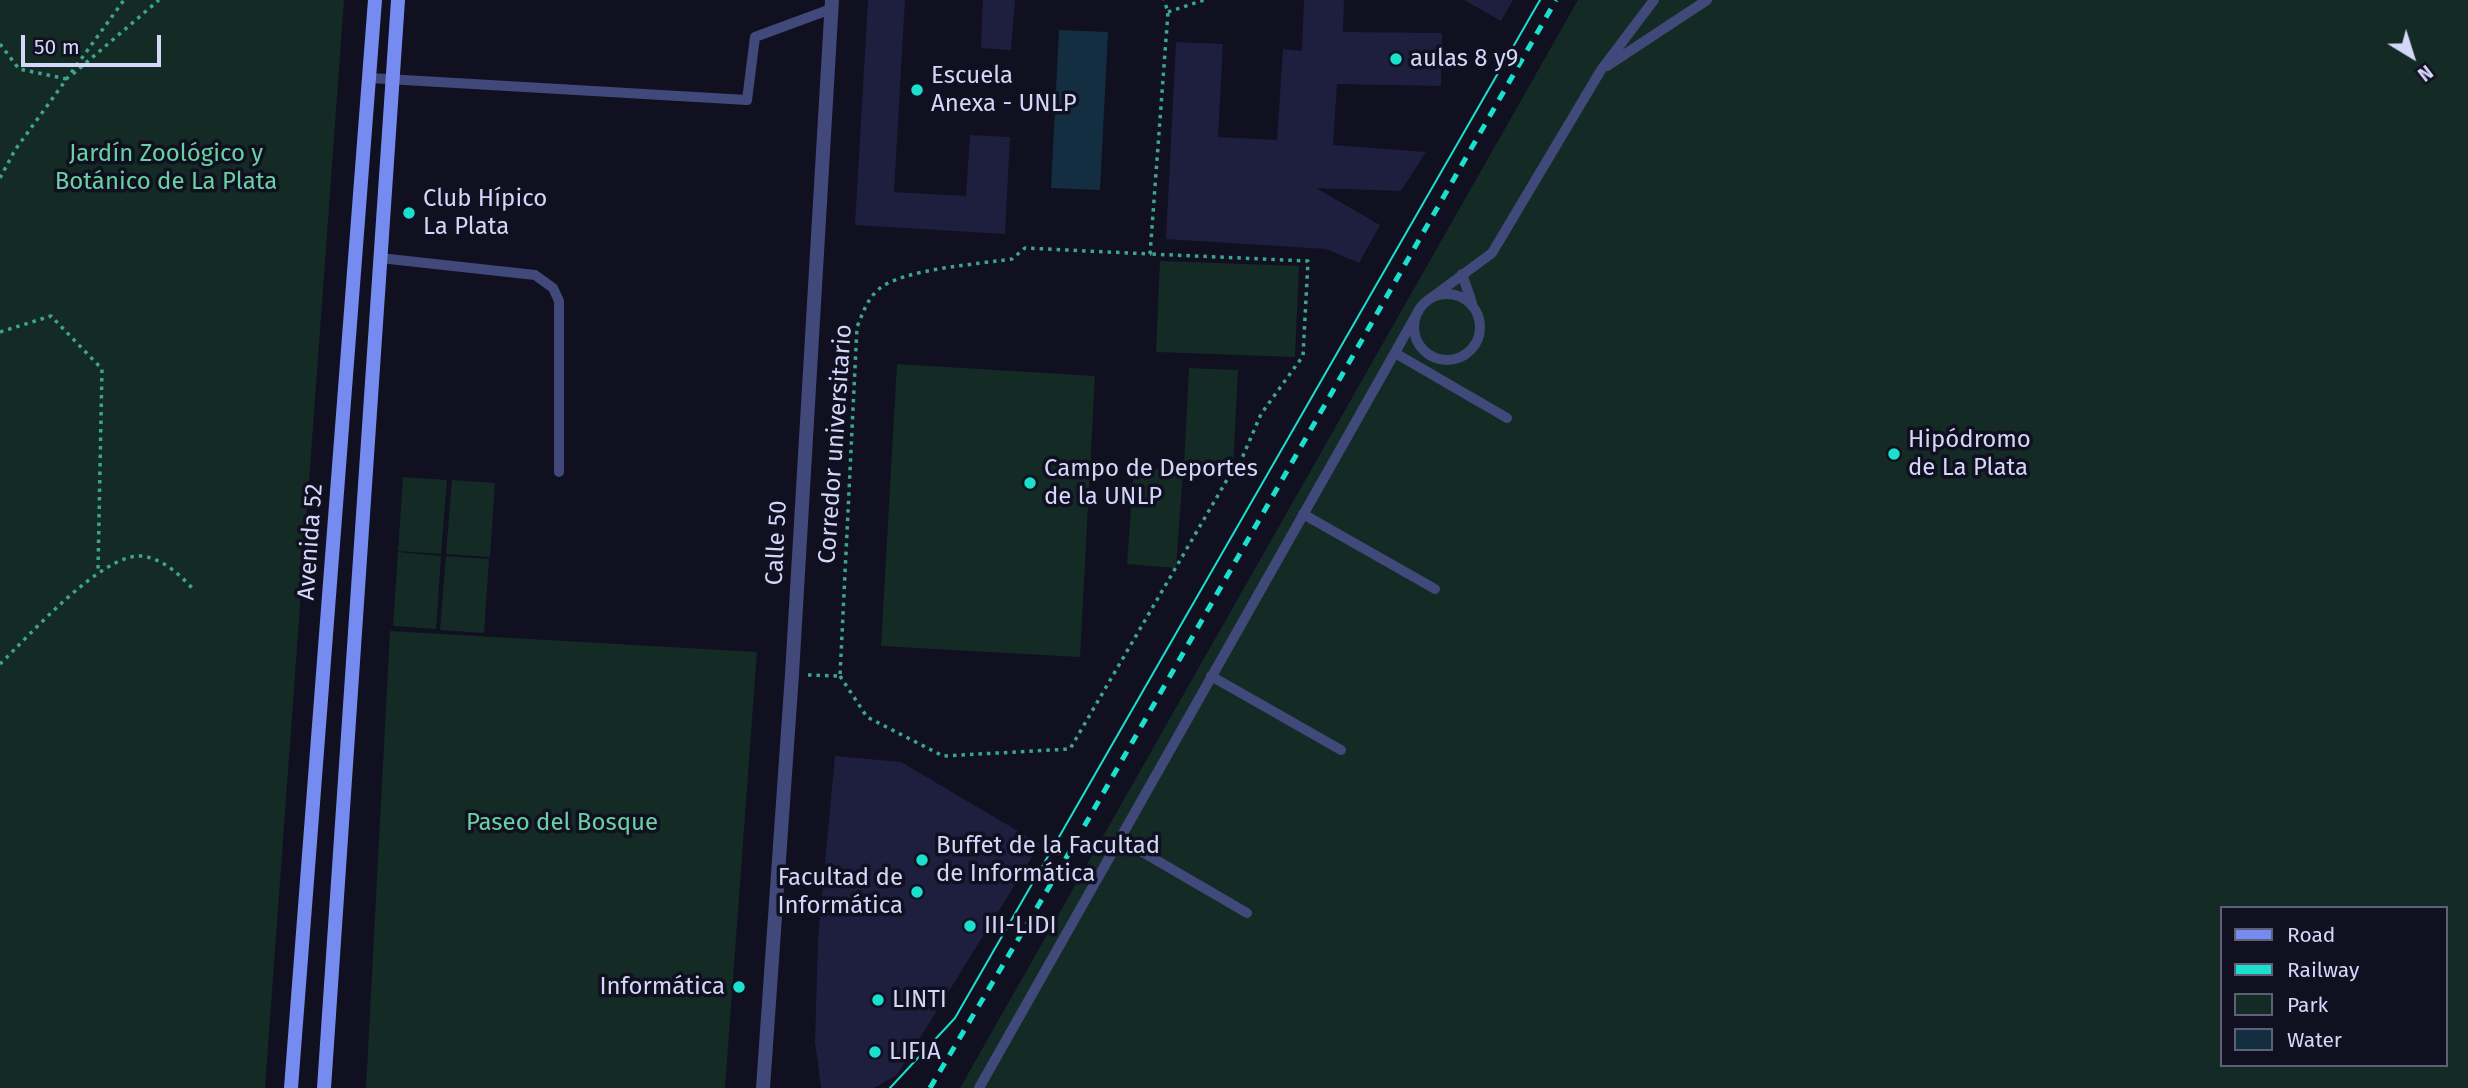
<!DOCTYPE html>
<meta charset="utf-8">
<style>
body{margin:0}
#map{position:relative;width:2468px;height:1088px;overflow:hidden;background:#101020;font-family:"Fira Sans",sans-serif}
canvas{display:block}
.legend{position:absolute;left:2220px;top:906px;width:228px;height:161px;box-sizing:border-box;background:#101020;border:2px solid #5e6077;margin:0;padding:9px 12px;list-style:none;font-size:21px;color:#d4d7fa}
.legend li{display:flex;align-items:center;gap:14px;height:35px}
.legend b{width:35px;border:2px solid #5e6077}
.north{position:absolute;left:2377px;top:21px;width:70px;height:70px;-webkit-text-stroke:5px #101020;paint-order:stroke;rotate:142deg;font-size:19px;font-weight:700;line-height:28px;text-align:center;color:#d4d7fa}
.north::after{content:'';display:block;margin:auto;width:24px;height:32px;background:#d4d7fa;clip-path:polygon(50% 0,100% 100%,50% 72%,0 100%)}
.scale{position:absolute;left:21px;top:35px;width:140px;height:32px;box-sizing:border-box;border:4px solid #d4d7fa;border-top:0;padding-left:9px;font-size:21px;line-height:24px;white-space:nowrap;color:#d4d7fa;-webkit-text-stroke:5px #101020;paint-order:stroke}
</style>
<div id="map">
<canvas width="2468" height="1088"></canvas>
<ul class="legend">
<li><b style="height:9px;background:#768bef"></b>Road</li>
<li><b style="height:9px;background:#1ae0cd"></b>Railway</li>
<li><b style="height:19px;background:#142a25"></b>Park</li>
<li><b style="height:19px;background:#132e41"></b>Water</li>
</ul>
<div class="north">N</div>
<div class="scale">50 m</div>
</div>
<script>
const ctx = document.querySelector('canvas').getContext('2d');
ctx.lineJoin = 'round';
function paint(path, color) { ctx.fillStyle = color; ctx.fill(path, 'evenodd'); }
function stroke(path, color, width, dash) { ctx.strokeStyle = color; ctx.lineWidth = width; ctx.lineCap = dash ? 'butt' : 'round'; ctx.setLineDash(dash || []); ctx.stroke(path); }
function drawText(font, color, halo, rows, align = 'center') {
  ctx.font = font + ' "Fira Sans",sans-serif'; ctx.lineWidth = 7; ctx.setLineDash([]); ctx.textBaseline = 'middle'; ctx.strokeStyle = halo; ctx.fillStyle = color; for (const [text, x, y, turn = 0] of rows) {
    ctx.save(); ctx.translate(x, y); ctx.rotate((+turn || 0) * Math.PI / 180); ctx.textAlign = isNaN(turn) ? turn : align; if (halo) ctx.strokeText(text, 0, 0); ctx.fillText(text, 0, 0); ctx.restore();
  }
}
const green = new Path2D(`
 M0,0H344L265,1088H0Z
 M1578,0H2468V1088H960ZM2221,908H2445V1065H2221Z
 M1160,261L1299,266L1295,357L1156,352Z
 M897,364L1095,376L1080,657L881,646Z
 M1189,368L1238,370L1233,468L1184,466Z
 M1134,467L1183,471L1176,568L1127,564Z
 M403,477L447,480L441,554L398,551Z
 M452,480L495,483L490,557L446,554Z
 M398,552L441,556L436,629L393,626Z
 M446,556L489,559L484,633L440,630Z
 M390,631L757,652L725,1088H366Z`);
const water = new Path2D(`
 M1059,30L1108,32L1100,190L1051,188Z`);
const building = new Path2D(`
 M868,0H905L894,192L966,196L970,135L1010,137L1005,234L855,225Z
 M983,0H1015L1011,50L981,48Z
 M1304,0H1344L1343,32L1442,33L1441,86L1337,84L1333,145L1426,152L1401,191L1316,188L1380,225L1359,263L1326,249L1166,239L1176,42L1223,44L1218,137L1277,140L1283,49L1302,51Z
 M1464,0H1513L1501,21Z
 M835,756L901,762L1040,844L897,1075L874,1088H821L815,1042L818,939Z`);
const path = new Path2D(`
 M1168,12L1204,0
 M0,44L19,69L67,79
 M73,74L159,0
 M0,178L15,150L124,0
 M0,332L51,316L102,369L98,570
 M0,664C29,636 101,554 141,556C163,558 181,576 195,591
 M808,675L840,676L857,327C863,313 867,299 879,289C902,269 980,264 1012,259L1025,248L1150,254L1168,12L1164,0
 M840,676L867,717L943,756L1070,749L1228,478L1234,477L1261,414L1303,356L1308,261L1150,254`);
const lane = new Path2D(`
 M1607,66L1707,0
 M370,78L747,100L755,37L831,9
 M380,258L535,275L553,288L559,301V472
 M1462,274L1472,303
 M1414 327a33 33 0 1 1 66 0a33 33 0 1 1-66 0Z
 M1427,301L1492,253L1601,70L1654,0
 M1395,353L1507,418
 M1303,514L1435,589
 M1211,676L1341,750
 M1120,839L1247,913
 M979,1088L1419,310`);
const street = new Path2D(`
 M763,1088L792,674L832,0`);
const secondary = new Path2D(`
 M291,1088L375,0
 M324,1088L398,0`);
const tram = new Path2D(`
 M890,1088L955,1018L1540,0`);
const rail = new Path2D(`
 M930,1088L1061,867L1556,0`);
const markers = [
 [1396,59,7,"#1ae0cd"],
 [917,90,7,"#1ae0cd"],
 [409,213,7,"#1ae0cd"],
 [1894,454,7,"#1ae0cd"],
 [1030,483,7,"#1ae0cd"],
 [922,860,7,"#1ae0cd"],
 [917,892,7,"#1ae0cd"],
 [970,926,7,"#1ae0cd"],
 [739,987,7,"#1ae0cd"],
 [878,1000,7,"#1ae0cd"],
 [875,1052,7,"#1ae0cd"]
];
const poiNames = [
 ["aulas 8 y9",1410,59],
 ["Escuela",931,76],
 ["Anexa - UNLP",931,104],
 ["Club Hípico",423,199],
 ["La Plata",423,227],
 ["Hipódromo",1908,440],
 ["de La Plata",1908,468],
 ["Campo de Deportes",1044,469],
 ["de la UNLP",1044,497],
 ["Buffet de la Facultad",936,846],
 ["de Informática",936,874],
 ["Facultad de",903,878,"right"],
 ["Informática",903,906,"right"],
 ["III-LIDI",984,926],
 ["Informática",725,987,"right"],
 ["LINTI",892,1000],
 ["LIFIA",889,1052]
];
const parkNames = [
 ["Jardín Zoológico y",166,154],
 ["Botánico de La Plata",166,182],
 ["Paseo del Bosque",562,823]
];
const streetNames = [
 ["Corredor universitario",836,444,-86],
 ["Avenida 52",311,542,-86],
 ["Calle 50",777,543,-87]
];
paint(green, '#142a25');
paint(water, '#132e41');
paint(building, '#1e1e3f');
stroke(path, '#3ca68b', 3.5, [3.5, 5]);
stroke(lane, '#40497a', 10);
stroke(street, '#40497a', 14);
stroke(secondary, '#768bef', 14);
stroke(tram, '#1ae0cd', 2);
stroke(rail, '#1ae0cd', 5, [10, 9]);
for (const [x, y, r, color] of markers) { const dot = new Path2D(); dot.arc(x, y, r, 0, 2 * Math.PI); ctx.fillStyle = color; ctx.fill(dot); stroke(dot, '#101020', 2.5); }
drawText('24px', '#d4d7fa', '#101020', poiNames, 'left');
drawText('24px', '#69d1a3', '#101020', parkNames);
drawText('24px', '#d4d7fa', '#101020', streetNames);
</script>
